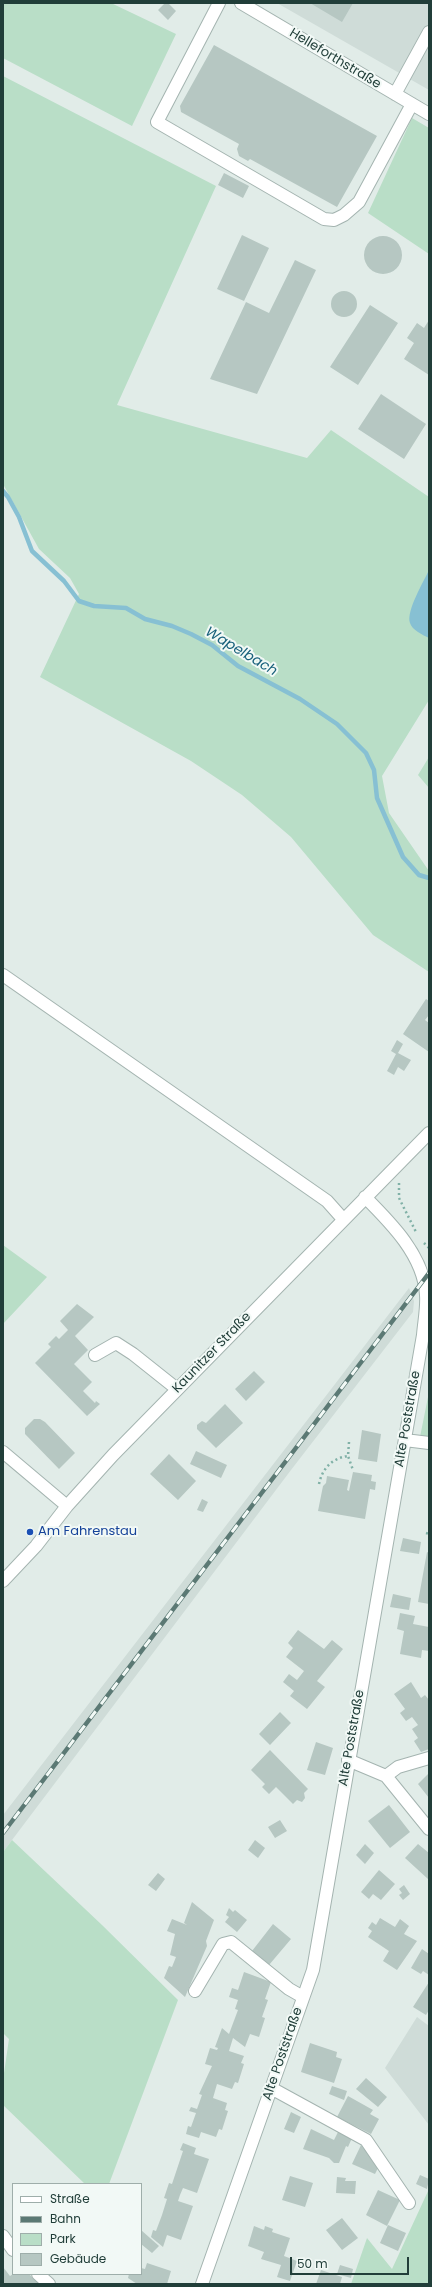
<!DOCTYPE html>
<meta charset="utf-8">
<style>
body{margin:0}
#map{position:relative;width:432px;height:2287px;overflow:hidden;background:#e1ece8;font-family:Poppins,sans-serif}
canvas{display:block}
.frame{position:absolute;inset:0;border:4px solid #213e39;pointer-events:none}
.legend{position:absolute;left:12px;top:2183px;width:130px;height:92px;box-sizing:border-box;background:#f2f9f6;border:1px solid #9eaeaa;margin:0;padding:5px 7px;list-style:none;font-size:12px;color:#213e39}
.legend li{display:flex;align-items:center;gap:8px;height:20px}
.legend b{width:20px;border:1px solid #9eaeaa}
.scale{position:absolute;left:290px;top:2257px;width:119px;height:18px;box-sizing:border-box;border:2px solid #213e39;border-top:0;padding-left:5px;font-size:12px;line-height:14px;white-space:nowrap;color:#213e39;-webkit-text-stroke:3px #f2f9f6;paint-order:stroke}
</style>
<div id="map">
<canvas width="432" height="2287"></canvas>
<div class="frame"></div>
<ul class="legend">
<li><b style="height:5px;background:#fff"></b>Straße</li>
<li><b style="height:5px;background:#5b7974"></b>Bahn</li>
<li><b style="height:11px;background:#b9dec7"></b>Park</li>
<li><b style="height:11px;background:#b6c7c2"></b>Gebäude</li>
</ul>
<div class="scale">50 m</div>
</div>
<script>
const ctx = document.querySelector('canvas').getContext('2d');
ctx.lineJoin = 'round';
function paint(path, color) { ctx.fillStyle = color; ctx.fill(path, 'evenodd'); }
function stroke(path, color, width, dash) { ctx.strokeStyle = color; ctx.lineWidth = width; ctx.lineCap = dash ? 'butt' : 'round'; ctx.setLineDash(dash || []); ctx.stroke(path); }
function drawText(font, color, halo, rows, align = 'center') {
  ctx.font = font + ' Poppins,sans-serif'; ctx.lineWidth = 4; ctx.setLineDash([]); ctx.textBaseline = 'middle'; ctx.strokeStyle = halo; ctx.fillStyle = color; for (const [text, x, y, turn = 0] of rows) {
    ctx.save(); ctx.translate(x, y); ctx.rotate((+turn || 0) * Math.PI / 180); ctx.textAlign = isNaN(turn) ? turn : align; if (halo) ctx.strokeText(text, 0, 0); ctx.fillText(text, 0, 0); ctx.restore();
  }
}
const built = new Path2D(`
 M277,3H429V90Z
 M409,1288L414,1301L413,1312L291,1470L3,1852V1815Z
 M417,2017L429,2026V2125L385,2068Z`);
const green = new Path2D(`
 M3,3H111L176,34L132,126L3,58Z
 M3,76L216,186L117,405L307,458L331,430L429,497V700L382,776L389,813L429,871V972L373,935L291,837L242,795L191,761L40,677L79,594L70,578L39,549L3,484Z
 M412,118L429,128V254L368,213Z
 M429,757V788L418,775Z
 M3,1245L47,1277L3,1324Z
 M429,1392V1438L420,1437Z
 M12,1840L102,1925L178,2000L109,2184H85L3,2105V2080L9,2039L3,2033V1852Z
 M429,2189V2284H351L367,2238L392,2269Z`);
const water = new Path2D(`
 M429,570V638C423,635 412,630 410,623C406,611 424,581 429,570Z`);
const stream = new Path2D(`
 M3,491L8,497L19,517L32,551L64,581L79,601L94,606L126,608L145,619L172,626L191,634L212,645L238,666L300,699L337,724L366,753L374,770L377,798L403,857L419,875L429,878`);
const building = new Path2D(`
 M165,3H168L176,11L168,20L158,10Z
 M310,3H353L342,22Z
 M214,45L377,136L337,207L250,159L248,161L239,156L237,149L239,144L181,112L180,106Z
 M224,173L249,186L243,198L218,185Z
 M242,235L269,248L244,301L217,289Z
 M364 255a19 19 0 1 1 38 0a19 19 0 1 1-38 0Z
 M295,260L316,270L257,394L210,379L246,302L269,313Z
 M331 304a13 13 0 1 1 26 0a13 13 0 1 1-26 0Z
 M370,305L398,323L358,385L330,367Z
 M429,320V375L404,359L414,343L407,338L417,323L424,328Z
 M381,394L426,424L404,459L358,429Z
 M426,999L429,1001V1015L425,1020L429,1023V1052L403,1034Z
 M397,1040L403,1044L398,1053L411,1060L404,1071L398,1067L394,1075L387,1071L396,1054L391,1051Z
 M77,1304L94,1317L75,1336L88,1350L74,1364L92,1382L83,1391L95,1403L96,1401L100,1404L87,1416L35,1363L51,1347L48,1344L56,1336L59,1339L68,1330L60,1321Z
 M254,1371L265,1382L246,1401L235,1389Z
 M225,1404L243,1423L216,1448L197,1429V1425L202,1421L206,1423Z
 M34,1419H40L45,1422L75,1453L59,1469L25,1434V1428Z
 M362,1430L381,1434L377,1462L358,1459Z
 M196,1451L227,1465L221,1478L190,1464Z
 M169,1454L196,1481L178,1500L150,1474Z
 M353,1472L372,1475L371,1481L376,1482L375,1490L370,1489L365,1519L318,1511L323,1486L326,1483L327,1476L349,1480L347,1490L349,1491Z
 M202,1499L208,1502L203,1512L197,1510Z
 M403,1538L421,1542L419,1554L400,1551Z
 M427,1552L429,1553V1604L418,1602Z
 M393,1594L411,1598L409,1610L390,1607Z
 M400,1613L415,1616L413,1624L429,1627V1651L422,1650L421,1658L400,1654L404,1631L397,1629Z
 M298,1630L324,1649L332,1640L343,1649L317,1681L325,1687L307,1709L290,1696L294,1691L283,1682L289,1674L297,1680L304,1671L286,1657L293,1648L288,1643Z
 M411,1682L421,1698L425,1695L429,1700V1749L421,1752L414,1741L418,1738L412,1729L418,1725L412,1717L406,1721L400,1713L405,1709L394,1694Z
 M280,1712L291,1723L270,1745L259,1734Z
 M316,1742L333,1748L325,1775L307,1770Z
 M270,1750L308,1789L304,1793L305,1798L302,1802L297,1800L293,1804L276,1787L269,1794L262,1787L265,1784L251,1770Z
 M429,1773V1798L418,1784Z
 M389,1805L410,1832L390,1848L368,1821Z
 M280,1820L287,1831L275,1838L268,1827Z
 M255,1840L265,1848L258,1858L248,1850Z
 M365,1844L374,1853L365,1864L356,1855Z
 M418,1844L429,1853L428,1879L405,1858Z
 M379,1870L395,1884L381,1900L373,1894L369,1899L361,1892Z
 M158,1873L165,1879L156,1891L148,1885Z
 M404,1885L410,1894L403,1900L399,1895L402,1893L399,1889Z
 M192,1902L214,1920L206,1941L207,1946L185,1997L164,1978L169,1966L172,1967L176,1957L170,1955L175,1934L167,1931L172,1919L187,1925L184,1923Z
 M229,1908L233,1912L235,1910L247,1920L237,1932L225,1922L229,1917L226,1915Z
 M380,1918L395,1927L400,1919L409,1926L404,1934L417,1941L397,1970L383,1961L389,1951L368,1937L372,1931L368,1928L372,1922L376,1925Z
 M273,1924L291,1939L269,1965L252,1951Z
 M422,1949L429,1954V1975L423,1971L421,1974L411,1968Z
 M244,1972L271,1982L265,1999L268,2000L262,2017L265,2018L259,2037L250,2034L245,2047L233,2038L229,2051L244,2056L241,2063L244,2064L238,2083L235,2082L232,2089L217,2084L213,2098L227,2103L225,2110L228,2111L222,2130L219,2129L216,2137L201,2132L199,2138L186,2134L188,2126L191,2127L196,2113L189,2111L191,2107L197,2109L202,2095L199,2094L212,2066L205,2064L210,2048L217,2050L218,2048L215,2047L222,2028L229,2034L238,2010L235,2009L238,2000L229,1997L232,1988L238,1990Z
 M429,1982V2010L426,2015L413,2007Z
 M310,2043L337,2052L336,2057L342,2059L334,2083L301,2072Z
 M366,2078L387,2097L378,2107L356,2089Z
 M332,2086L347,2091L344,2100L329,2094Z
 M348,2096L373,2110L370,2114L379,2119L371,2134L337,2117Z
 M291,2112L301,2117L294,2133L284,2129Z
 M311,2129L334,2140L338,2132L352,2138L348,2147L346,2146L339,2163H334L329,2158L303,2149Z
 M183,2143L196,2148L194,2154L209,2159L197,2193L183,2188L180,2195L178,2201L193,2206L181,2240L167,2235L163,2247L151,2237L153,2230L156,2231L162,2215L167,2199L164,2198L169,2183L172,2184L183,2151L180,2150Z
 M361,2145L379,2166L375,2174L352,2164Z
 M420,2175L429,2179L427,2189L416,2184Z
 M290,2176L313,2183L305,2207L282,2200Z
 M337,2177L346,2178L345,2181H356L355,2194L336,2193Z
 M378,2190L400,2200L387,2226L366,2215Z
 M342,2218L358,2238L342,2250L326,2230Z
 M388,2225L406,2233L398,2251L380,2243Z
 M254,2226L264,2230L265,2226L273,2229L272,2232L290,2238L284,2256L297,2261L290,2281L277,2277L281,2265L261,2259L264,2252L248,2246Z
 M141,2230L159,2246L152,2253L141,2244Z
 M147,2263L171,2271L167,2284H137L128,2278L129,2274H141V2268L145,2269Z
 M340,2265L353,2269L351,2278L337,2274Z
 M3,2267L10,2276L13,2274H29L39,2284H3Z
 M321,2270L342,2277L340,2284H316Z`);
const path = new Path2D(`
 M399,1183V1198L416,1232
 M424,1243L429,1248
 M349,1442L348,1456L353,1470
 M319,1484C322,1469 332,1458 348,1456
 M426,1533L429,1534`);
const minor = new Path2D(`
 M219,3L157,122L324,219L334,220L344,215L359,202L412,104
 M241,3L429,114
 M395,94L429,32
 M3,975L327,1201L343,1219
 M95,1355L116,1343L133,1354L177,1389
 M405,1440L429,1443
 M3,1452L67,1506
 M3,1581L36,1546L67,1506L113,1455L429,1133
 M348,1760L386,1776L429,1829
 M386,1776L398,1767L429,1758
 M195,1991L223,1944L231,1942L289,1989L303,1997
 M271,2088L366,2140L409,2203
 M3,2236L13,2250
 M38,2274L49,2284
 M202,2284L313,1970L423,1335C424,1322 427,1308 426,1295C424,1256 391,1223 365,1197`);
const rail = new Path2D(`
 M3,1833L429,1273`);
const markers = [
 [30,1532,4,"#1a4fb4"]
];
const streetNames = [
 ["Helleforthstraße",335,59,31],
 ["Kaunitzer Straße",212,1353,-46],
 ["Alte Poststraße",408,1419,-80],
 ["Alte Poststraße",352,1738,-80],
 ["Alte Poststraße",283,2054,-71]
];
const transitNames = [
 ["Am Fahrenstau",38,1532]
];
const waterNames = [
 ["Wapelbach",241,652,31]
];
paint(built, '#cfdcd8');
paint(green, '#b9dec7');
paint(water, '#87c0d3');
stroke(stream, '#87c0d3', 4.5);
paint(building, '#b6c7c2');
stroke(minor, '#a4b4b0', 14);
stroke(path, '#81b1a7', 2.5, [2, 3]);
stroke(minor, '#fff', 12);
stroke(rail, '#5b7974', 4.5);
stroke(rail, '#f2f9f6', 3, [9]);
for (const [x, y, r, color] of markers) { const dot = new Path2D(); dot.arc(x, y, r, 0, 2 * Math.PI); ctx.fillStyle = color; ctx.fill(dot); stroke(dot, '#f2f9f6', 1.5); }
drawText('13px', '#213e39', '#f2f9f6', streetNames);
drawText('13px', '#164399', '#f2f9f6', transitNames, 'left');
drawText('italic 14px', '#19617c', '#f2f9f6', waterNames);
</script>
